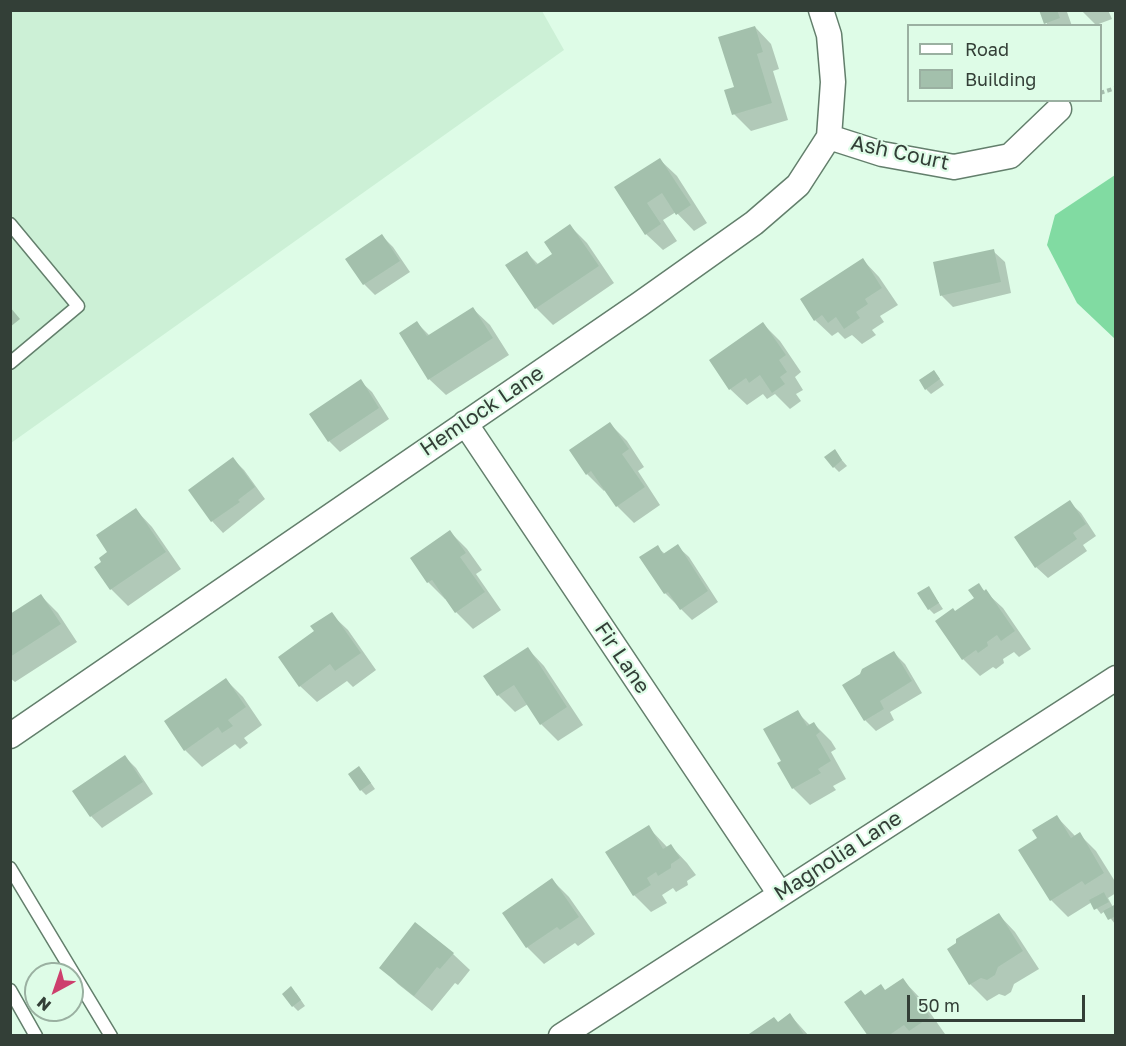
<!DOCTYPE html>
<style>
body{margin:0}
#map{position:relative;width:1126px;height:1046px;overflow:hidden;background:#defce7;font-family:"Golos Text",sans-serif}
canvas{display:block}
.frame{position:absolute;inset:0;border:12px solid #333f37;pointer-events:none}
.legend{position:absolute;left:907px;top:24px;width:195px;height:78px;box-sizing:border-box;background:#defce7;border:2px solid #9ab0a1;margin:0;padding:8px 10px;list-style:none;font-size:18px;color:#333f37}
.legend li{display:flex;align-items:center;gap:12px;height:30px}
.legend b{width:30px;border:2px solid #9ab0a1}
.north{position:absolute;left:24px;top:962px;width:60px;height:60px;box-sizing:border-box;background:#defce7;border:2px solid #9ab0a1;border-radius:50%;rotate:220deg;font-size:16px;font-weight:700;line-height:24px;text-align:center;color:#333f37}
.north::after{content:'';display:block;margin:auto;width:21px;height:27px;background:#cd3f6d;clip-path:polygon(50% 0,100% 100%,50% 72%,0 100%)}
.scale{position:absolute;left:907px;top:995px;width:178px;height:27px;box-sizing:border-box;border:3px solid #333f37;border-top:0;padding-left:8px;font-size:18px;line-height:21px;white-space:nowrap;color:#333f37;-webkit-text-stroke:4px #defce7;paint-order:stroke}
</style>
<div id="map">
<canvas width="1126" height="1046"></canvas>
<div class="frame"></div>
<ul class="legend">
<li><b style="height:8px;background:#fff"></b>Road</li>
<li><b style="height:16px;background:#a3c0ac"></b>Building</li>
</ul>
<div class="north">N</div>
<div class="scale">50 m</div>
</div>
<script>
const ctx = document.querySelector('canvas').getContext('2d');
ctx.lineJoin = 'round';
function paint(path, color) { ctx.fillStyle = color; ctx.fill(path, 'evenodd'); }
function stroke(path, color, width, dash) { ctx.strokeStyle = color; ctx.lineWidth = width; ctx.lineCap = dash ? 'butt' : 'round'; ctx.setLineDash(dash || []); ctx.stroke(path); }
function drawText(font, color, halo, rows, align = 'center') {
  ctx.font = font + ' "Golos Text",sans-serif'; ctx.lineWidth = 4.5; ctx.setLineDash([]); ctx.textBaseline = 'middle'; ctx.strokeStyle = halo; ctx.fillStyle = color; for (const [text, x, y, turn = 0] of rows) {
    ctx.save(); ctx.translate(x, y); ctx.rotate((+turn || 0) * Math.PI / 180); ctx.textAlign = isNaN(turn) ? turn : align; if (halo) ctx.strokeText(text, 0, 0); ctx.fillText(text, 0, 0); ctx.restore();
  }
}
const built = new Path2D(`
 M11,11H542L564,50L11,443Z`);
const forest = new Path2D(`
 M1115,175V339L1077,303L1047,245L1055,215Z`);
const shadow = new Path2D(`
 M1041,10H1070L1067,12L1072,26H1048Z
 M1081,10H1108L1112,19L1096,25Z
 M755,27L771,44L779,69L773,71L788,120L751,131L734,114L736,88Z
 M660,160L677,176L707,223L694,231L676,212L663,220L677,241L663,250L646,234L617,188Z
 M570,226L587,243L614,283L553,325L536,308L527,253L539,265L554,254Z
 M382,236L393,247L410,272L375,295L364,284Z
 M993,251L1005,262L1011,293L953,307L942,296L935,263Z
 M863,260L879,277L898,305L880,316L884,322L872,330L876,335L862,344L852,335L845,339L838,332L832,336L815,320Z
 M10,307L20,319L10,327Z
 M473,309L490,325L509,355L446,395L429,379L417,323L430,336Z
 M763,324L780,341L801,372L795,377L803,390L796,394L801,401L790,409L775,394L767,399L763,394L747,405L730,389Z
 M934,371L944,385L931,394L926,389Z
 M360,381L372,392L389,419L340,452L329,441Z
 M610,424L627,441L644,467L638,471L660,505L634,523L617,506L606,489L604,491L587,474Z
 M834,451L847,466L839,472L834,467Z
 M233,459L244,470L265,499L223,533L212,521L190,490Z
 M1069,502L1081,513L1096,536L1083,545L1087,551L1048,578L1036,567Z
 M136,510L152,527L181,569L128,606L111,589L103,562Z
 M450,532L467,549L482,570L476,574L501,610L473,629L456,612L447,598L445,599L428,582Z
 M677,546L689,557L718,602L692,620L665,593L657,547L665,554Z
 M978,585L1003,608L1031,649L1019,657L1014,652L1003,659L1004,663L996,669L993,667L980,676L963,659L956,613L976,599Z
 M929,588L943,609L934,614L929,609Z
 M41,596L58,613L77,642L15,682L10,678V615Z
 M331,614L348,630L376,670L353,687L347,681L317,702L300,686L316,632Z
 M528,649L544,666L583,725L558,741L541,724L528,704L515,712L498,695Z
 M894,653L905,664L922,693L890,712L894,720L876,731L865,720Z
 M226,680L243,697L262,725L244,738L248,743L240,749L235,744L202,767L185,750Z
 M797,712L811,726L814,724L831,741L836,749L831,752L846,779L833,786L836,790L810,805L793,788Z
 M125,757L136,768L153,794L102,828L91,816Z
 M364,773L375,789L366,795L361,790Z
 M1057,817L1076,837L1079,834L1096,851L1116,883V893L1108,898L1113,907L1116,906L1115,924L1105,911L1101,914L1092,902L1068,917L1051,900L1039,839Z
 M648,827L668,848L671,846L687,863L696,875L687,881L688,885L676,892L673,888L662,895L667,903L651,912L634,895L607,853Z
 M552,880L569,897L595,934L578,946L575,943L544,964L527,947L504,914Z
 M999,915L1015,932L1039,969L1014,984L1011,992L1005,996L999,994L987,1001L970,984Z
 M453,954L470,970L458,985L455,983L432,1011L398,984L381,967Z
 M903,980L919,997L945,1034L869,1036L866,997L886,991Z
 M296,993L305,1006L298,1011L293,1006Z
 M790,1015L809,1036H749L778,1023Z`);
const building = new Path2D(`
 M1039,10H1057L1060,18L1044,24Z
 M755,26L763,52L757,54L772,103L732,115L724,90L734,87L718,37Z
 M660,158L691,205L676,215L662,193L647,203L661,224L645,235L614,187Z
 M570,224L599,266L535,309L505,265L527,251L536,265L552,254L544,242Z
 M382,234L400,261L363,285L345,259Z
 M994,249L1001,282L940,296L933,262Z
 M863,258L882,288L865,299L868,304L856,312L860,318L844,329L836,317L828,323L822,315L814,321L800,299Z
 M473,307L493,338L428,380L399,333L417,321L427,336Z
 M763,322L786,355L779,360L787,372L780,377L785,384L772,393L760,375L749,383L746,378L729,390L709,360Z
 M934,370L940,379L925,390L919,380Z
 M361,379L379,408L328,442L309,414Z
 M610,422L629,449L622,454L645,487L616,507L591,471L586,475L569,450Z
 M835,449L842,460L833,468L824,457Z
 M233,457L255,487L238,500L240,502L211,522L188,490Z
 M1070,500L1086,524L1073,533L1077,539L1035,568L1014,537Z
 M136,508L166,552L110,590L94,567L101,562L99,558L107,552L96,535Z
 M450,530L466,553L460,557L485,592L455,613L432,580L427,583L410,558Z
 M678,544L708,591L680,610L668,592L664,594L639,557L658,545L663,554Z
 M979,583L984,591L986,589L1015,631L1001,641L997,635L987,642L988,646L978,653L976,650L962,660L935,621L953,608L955,611L974,598L968,590Z
 M929,586L939,603L928,610L917,593Z
 M41,594L61,624L10,657V614Z
 M332,612L361,653L335,671L330,664L299,687L278,657L314,631L310,626Z
 M528,647L567,707L540,725L514,685L497,696L483,676Z
 M894,651L912,681L880,701L884,709L864,721L842,685L860,674L862,669Z
 M226,678L246,707L228,720L233,726L222,733L218,727L184,751L164,721Z
 M798,710L807,726L814,722L820,732L816,735L831,761L818,769L821,773L792,789L777,763L781,761L763,729Z
 M125,755L143,782L90,817L72,791Z
 M359,766L371,783L360,791L348,774Z
 M1057,815L1071,838L1080,832L1104,873L1085,885L1082,881L1050,901L1018,850L1037,838L1032,830Z
 M649,825L663,849L671,844L680,858L671,864V868L658,876L656,872L647,878L651,885L633,896L605,852Z
 M552,878L579,917L560,930L557,927L526,948L502,913Z
 M1104,892L1109,902L1094,910L1089,900Z
 M1116,904V916L1108,920L1103,911Z
 M999,913L1023,951L998,967L995,975L987,980L981,978L969,985L947,949L956,943V939Z
 M415,922L454,953L440,969L437,967L414,996L379,968Z
 M903,978L930,1017L909,1031L904,1025L888,1036H868L844,1002L861,990L865,995L881,984L885,990Z
 M291,986L301,1000L292,1007L282,994Z
 M790,1013L805,1036H746L774,1017L778,1022Z`);
const path = new Path2D(`
 M1100,93L1116,88`);
const lane = new Path2D(`
 M10,224L78,306L10,363
 M10,868L111,1036
 M10,990L36,1036`);
const street = new Path2D(`
 M829,137L882,154L954,167L1010,156L1059,109
 M465,423L780,894
 M10,736L640,304L754,223L798,185L829,137L833,82L829,35L821,10
 M561,1036L1116,678`);
const streetNames = [
 ["Ash Court",900,153,12],
 ["Hemlock Lane",482,411,-34],
 ["Fir Lane",622,658,56],
 ["Magnolia Lane",838,856,-33]
];
paint(built, '#ccf0d6');
paint(forest, '#81dba2');
paint(shadow, '#0003');
paint(building, '#a3c0ac');
stroke(lane, '#637f6c', 15);
stroke(street, '#637f6c', 27);
stroke(path, '#a5bdad', 4, [4.5, 3]);
stroke(lane, '#fff', 12);
stroke(street, '#fff', 24);
drawText('21px', '#333f37', '#defce7', streetNames);
</script>
